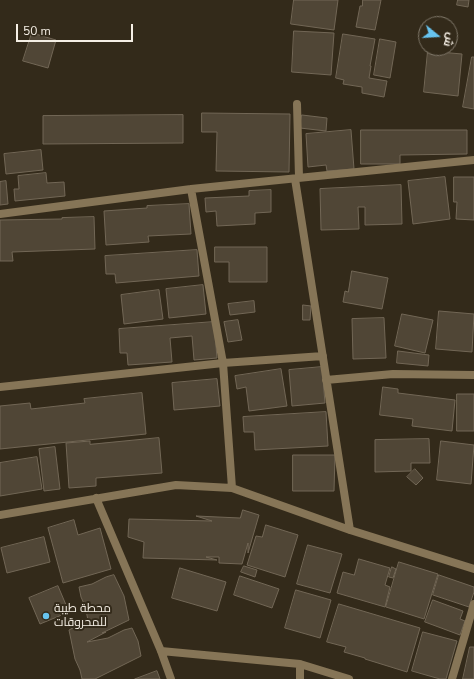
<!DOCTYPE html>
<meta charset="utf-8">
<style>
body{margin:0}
#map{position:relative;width:474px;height:679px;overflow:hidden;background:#332a1a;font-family:"Nunito Sans",Cairo,sans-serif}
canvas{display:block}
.north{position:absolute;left:418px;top:16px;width:40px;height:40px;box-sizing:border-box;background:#332a1a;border:1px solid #81796b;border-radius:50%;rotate:108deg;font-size:11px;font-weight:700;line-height:16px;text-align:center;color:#f5efe5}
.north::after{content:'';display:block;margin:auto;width:14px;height:18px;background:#67c4f0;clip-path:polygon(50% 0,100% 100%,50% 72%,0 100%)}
.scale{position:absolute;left:16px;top:24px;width:117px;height:18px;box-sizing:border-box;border:2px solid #f5efe5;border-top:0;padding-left:5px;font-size:12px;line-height:14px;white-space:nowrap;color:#f5efe5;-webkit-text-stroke:3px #332a1a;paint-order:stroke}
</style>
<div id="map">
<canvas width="474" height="679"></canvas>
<div class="north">ش</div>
<div class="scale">50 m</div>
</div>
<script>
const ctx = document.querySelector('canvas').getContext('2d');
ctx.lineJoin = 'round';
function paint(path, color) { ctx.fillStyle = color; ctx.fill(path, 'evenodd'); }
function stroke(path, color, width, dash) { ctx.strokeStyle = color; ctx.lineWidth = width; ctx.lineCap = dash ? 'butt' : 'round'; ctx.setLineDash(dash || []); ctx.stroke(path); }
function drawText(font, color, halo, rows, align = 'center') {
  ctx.font = font + ' "Nunito Sans",Cairo,sans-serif'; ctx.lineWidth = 4; ctx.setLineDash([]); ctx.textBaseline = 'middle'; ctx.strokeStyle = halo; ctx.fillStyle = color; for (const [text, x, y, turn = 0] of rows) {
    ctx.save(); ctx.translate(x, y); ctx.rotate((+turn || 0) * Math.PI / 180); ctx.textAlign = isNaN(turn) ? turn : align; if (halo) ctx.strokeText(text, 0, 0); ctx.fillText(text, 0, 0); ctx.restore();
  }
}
const building = new Path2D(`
 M294,0H338L334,30L291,24Z
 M363,0H381L375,30L356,27L360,6H362Z
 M458,0H469L468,7L457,5Z
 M294,31L334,33L331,75L292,72Z
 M32,33L56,40L48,68L23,61Z
 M343,34L375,39L370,66H371L369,78L387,81L384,97L362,93V87L343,84L344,80L336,78Z
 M380,39L396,42L390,78L374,75Z
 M428,51L462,54L458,96L424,92Z
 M472,57H474V109L463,107Z
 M202,113L290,114L289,172L216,171L217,132H202Z
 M183,115V143L43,144V116Z
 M302,115L327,118L326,131L300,128Z
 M351,130L354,169L327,171L326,165L308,167L306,134Z
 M361,130H467V154L400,155V164H361Z
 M41,150L43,170L6,174L4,154Z
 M46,173L47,183L64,182L65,196L15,201L14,189H19L18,176Z
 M445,177L450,219L413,224L408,181Z
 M454,177H474V220L456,219L457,202H454Z
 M6,181L8,204L0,205V182Z
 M401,185L402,224L365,225V207H358L359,229L321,230L320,189Z
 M271,190V212L255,213V224L217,226L216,211L206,212L205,198L249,196V191Z
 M189,204L191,234L148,236L149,242L106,245L104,211L147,208V206Z
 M94,217L95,249L12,252L13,261H0V220L62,219V218Z
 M215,247H267V282H229V262H215Z
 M197,250L199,276L116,283L115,274H106L105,256Z
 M352,271L388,278L382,309L343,302L345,291L348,292Z
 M203,285L206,314L169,318L166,289Z
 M159,290L163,319L124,324L121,295Z
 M254,301L255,312L230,315L228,304Z
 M303,305L311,306L310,320H303Z
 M439,311L474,314L472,352L436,349Z
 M402,314L433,320L425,353L395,346Z
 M384,318L386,358L353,359L352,319Z
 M238,320L242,340L228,342L224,322Z
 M214,322L217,358L194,360L192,336L170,338L172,362L128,365L127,353H120L119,329Z
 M398,351L429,355L428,366L397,363Z
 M322,367L325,403L292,406L289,370Z
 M281,369L287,406L249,411L246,387L237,389L235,376Z
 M217,379L220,406L174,410L172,383Z
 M383,387L398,389V393L455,400L452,431L412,426L413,419L380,415Z
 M142,393L146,434L0,449V406L30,403L31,409L85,403L84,399Z
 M457,394H474V431H457Z
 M326,412L328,446L255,450L254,432H244L243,417Z
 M159,438L162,473L96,478V486L69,488L66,443L90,441V444Z
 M429,439L430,463H411V471L375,472V440Z
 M441,441L474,445L471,484L437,480Z
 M55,447L60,489L44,491L39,449Z
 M293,455H335L334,491H293Z
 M37,457L42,489L0,496V463Z
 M415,469L423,478L416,485L407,477Z
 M243,510L259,515L248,553V543L242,564L219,563V557H206L217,560L143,558L144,542L128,537L129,519L212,521L196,516L240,518Z
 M74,520L78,535L100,528L111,569L63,583L48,528Z
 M266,525L298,535L285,577L247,565L256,536L262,537Z
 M44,537L50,562L7,573L1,548Z
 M308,545L342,554L330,593L297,584Z
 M359,559L390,568L385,585L390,587L385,607L337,593L343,572L354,575Z
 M399,562L438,574L424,619L386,607Z
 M244,566L257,570L255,577L241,572Z
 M392,567L396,569L393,578L389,577Z
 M180,568L226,582L217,611L172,598Z
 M114,575L124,596L129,620L102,633L106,632L87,642L108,638L124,630L132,628L138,641L141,656L95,679H82L80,670L75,659L69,630L88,620L85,606L81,597L79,587L92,584L106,577Z
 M439,575L474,587V592L469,607L433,595Z
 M240,576L279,589L272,608L234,595Z
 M58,586L69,612L40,624L29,598Z
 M296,590L331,600L320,638L285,628Z
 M433,600L463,611L460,619L465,621L460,635L425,622Z
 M339,604L420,628L407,672L365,659V658L344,652L346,647L327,642Z
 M423,632L457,641L446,679H440L412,671Z
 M470,647H474V679H463Z
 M157,671L160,679H135Z`);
const minor = new Path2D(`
 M297,104L299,177
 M295,179L350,530
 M0,214L191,189L474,160
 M326,380L393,374L474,375
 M0,387L223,363L191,189
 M232,488L223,363L323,356
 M96,498L161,651L171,679
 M0,515L176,485L232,488L350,530L474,569
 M161,651L300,664L349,679
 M300,664V679
 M452,679L474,604`);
const markers = [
 [46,616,4,"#67c4f0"]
];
const poiNames = [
 ["محطة طيبة",54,609],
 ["للمحروقات",54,623]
];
paint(building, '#504636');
stroke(building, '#726756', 1);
stroke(minor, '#867557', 8);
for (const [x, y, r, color] of markers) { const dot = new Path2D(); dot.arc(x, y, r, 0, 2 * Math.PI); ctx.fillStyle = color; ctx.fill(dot); stroke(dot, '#332a1a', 1.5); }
drawText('12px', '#f5efe5', '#332a1a', poiNames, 'left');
</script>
